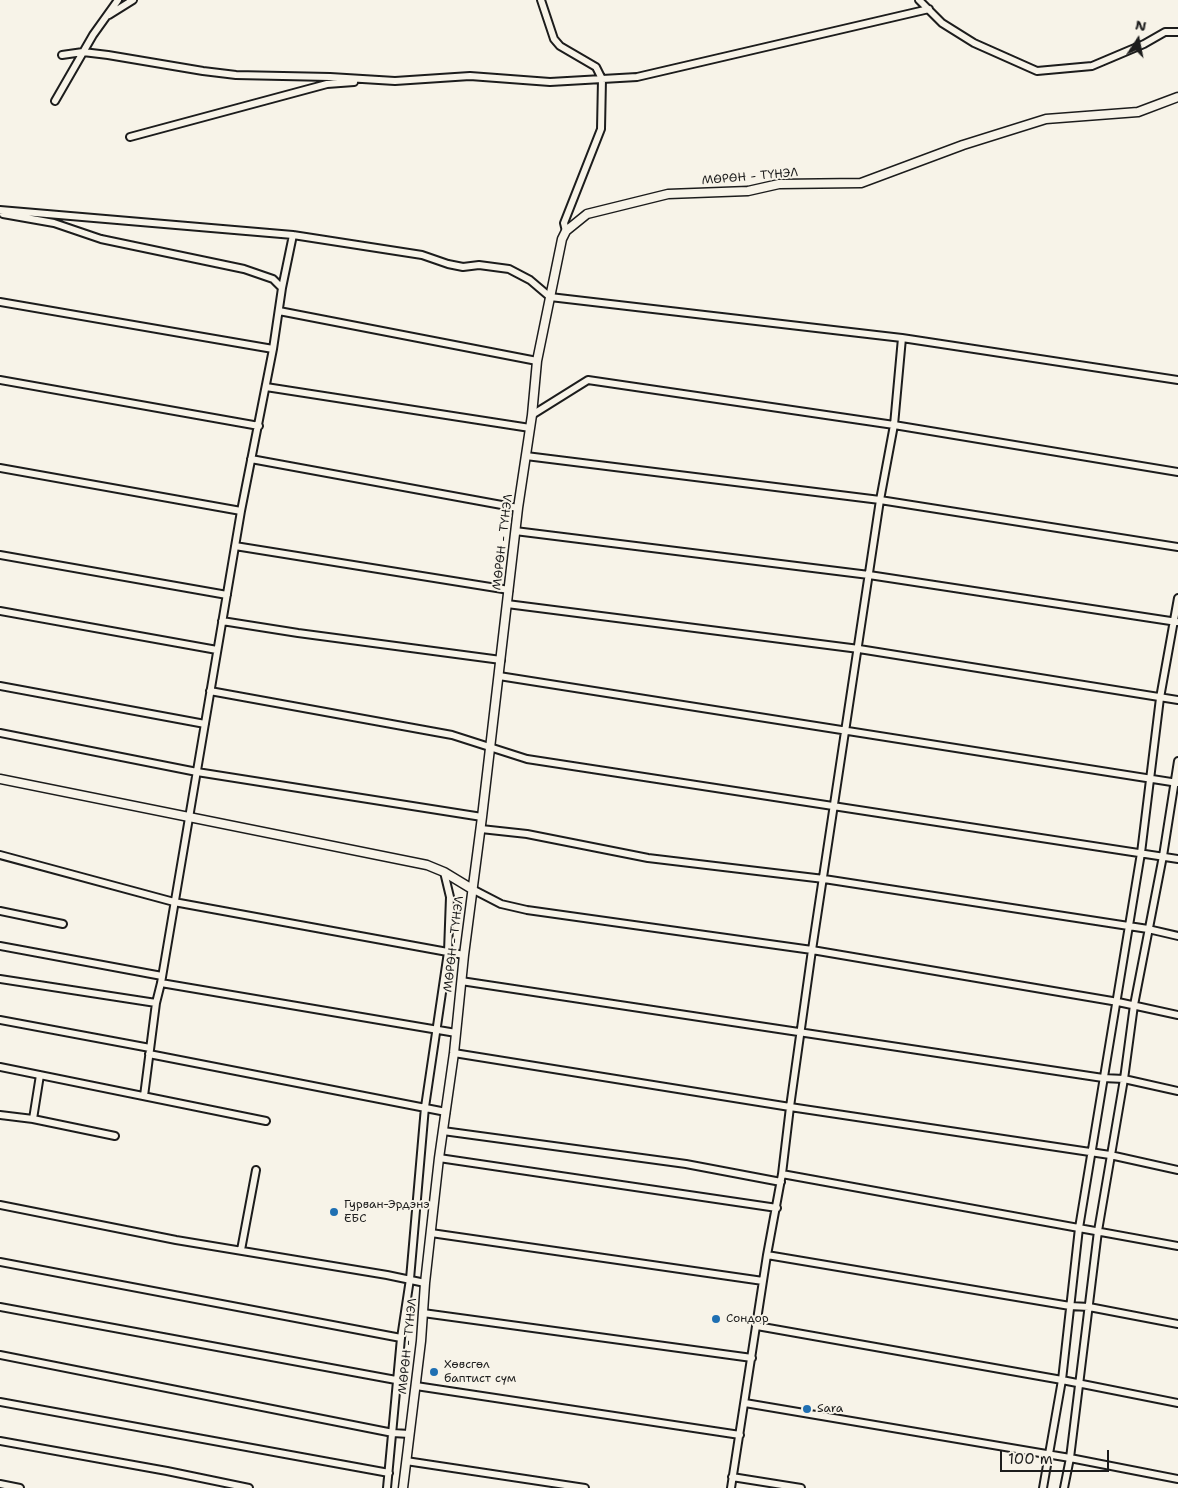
<!DOCTYPE html>
<meta charset="utf-8">
<style>
body{margin:0}
#map{position:relative;width:1178px;height:1488px;overflow:hidden;background:#f7f3e8;font-family:"Shantell Sans",sans-serif}
canvas{display:block}
.north{position:absolute;left:1113px;top:15px;width:50px;height:50px;-webkit-text-stroke:4px #f7f3e8;paint-order:stroke;rotate:11deg;font-size:14px;font-weight:700;line-height:20px;text-align:center;color:#1c1c1c}
.north::after{content:'';display:block;margin:auto;width:18px;height:22px;background:#1c1c1c;clip-path:polygon(50% 0,100% 100%,50% 72%,0 100%)}
.scale{position:absolute;left:1000px;top:1450px;width:109px;height:22px;box-sizing:border-box;border:2px solid #1c1c1c;border-top:0;padding-left:6px;font-size:15px;line-height:18px;white-space:nowrap;color:#1c1c1c;-webkit-text-stroke:4px #f7f3e8;paint-order:stroke}
</style>
<div id="map">
<canvas width="1178" height="1488"></canvas>
<div class="north">N</div>
<div class="scale">100 m</div>
</div>
<script>
const ctx = document.querySelector('canvas').getContext('2d');
ctx.lineJoin = 'round';
function stroke(path, color, width, dash) { ctx.strokeStyle = color; ctx.lineWidth = width; ctx.lineCap = dash ? 'butt' : 'round'; ctx.setLineDash(dash || []); ctx.stroke(path); }
function drawText(font, color, halo, rows, align = 'center') {
  ctx.font = font + ' "Shantell Sans",sans-serif'; ctx.lineWidth = 4; ctx.setLineDash([]); ctx.textBaseline = 'middle'; ctx.strokeStyle = halo; ctx.fillStyle = color; for (const [text, x, y, turn = 0] of rows) {
    ctx.save(); ctx.translate(x, y); ctx.rotate((+turn || 0) * Math.PI / 180); ctx.textAlign = isNaN(turn) ? turn : align; if (halo) ctx.strokeText(text, 0, 0); ctx.fillText(text, 0, 0); ctx.restore();
  }
}
const minor = new Path2D(`
 M541,0L554,39L560,46L596,67L602,79L601,129L564,223L566,231
 M919,0L942,23L974,43L1037,71L1092,66L1144,44L1165,32H1178
 M109,15L133,0
 M62,55L83,52L108,55L203,71L236,75L330,77L395,81L470,76L550,82L637,77L929,9
 M55,101L93,35L118,0
 M130,137L327,84L354,82
 M0,210L293,235L422,255L448,264L463,267L479,265L509,269L530,280L550,297L902,338L1178,380
 M3,214L54,223L101,239L244,269L273,279L282,288L273,349L241,511L161,983L156,1003L144,1096
 M282,288L293,235
 M0,302L273,349
 M279,311L537,361
 M0,380L259,426
 M266,387L530,428
 M532,415L588,380L894,425L1178,472
 M526,456L880,500L1178,547
 M251,459L518,508
 M0,468L241,511
 M515,531L869,575L1177,622
 M235,546L509,590
 M0,555L227,595
 M507,604L859,649L1178,700
 M0,611L217,650
 M222,621L298,633L501,660
 M499,676L1178,783
 M0,686L205,724
 M210,691L452,735L527,759L1178,859
 M0,733L197,772L482,817
 M481,829L527,834L648,858L824,879L1148,929L1178,936
 M0,855L174,902L464,955
 M472,889L501,904L527,910L812,950L1118,1002L1178,1015
 M0,911L63,924
 M0,946L162,976
 M0,979L156,1003
 M461,981L1103,1078L1124,1079L1178,1091
 M161,983L456,1033
 M0,1020L150,1048
 M454,1053L790,1107L1110,1155L1178,1170
 M149,1054L446,1112
 M0,1067L266,1121
 M0,1115L33,1119L115,1136
 M33,1119L40,1075
 M443,1131L686,1164L781,1182
 M439,1158L777,1208
 M782,1174L1178,1246
 M0,1205L176,1240L387,1275L425,1283
 M431,1233L763,1281
 M241,1250L256,1170
 M767,1255L1070,1306L1089,1307L1178,1324
 M0,1262L401,1338
 M0,1307L396,1380
 M423,1313L752,1358
 M757,1326L1062,1380L1178,1403
 M0,1355L393,1433L409,1434
 M416,1386L740,1435
 M0,1402L389,1473
 M745,1403L1070,1458L1178,1479
 M0,1441L167,1471L249,1488
 M406,1461L585,1488
 M732,1477L801,1488
 M0,1484L20,1488
 M387,1488L401,1338L410,1279L425,1107L448,952L450,897L444,872
 M731,1488L767,1255L782,1174L790,1107L812,950L880,500L894,425L902,338
 M1043,1488L1062,1380L1079,1228L1141,853L1160,698L1178,598
 M1064,1488L1070,1458L1098,1231L1124,1079L1134,1005L1163,856L1178,761`);
const tertiary = new Path2D(`
 M0,779L427,865L444,872L472,889
 M403,1488L421,1341L425,1283L439,1158L454,1053L464,955L482,817L518,508L532,415L537,361L562,239L566,231L587,214L668,194L748,191L779,184L861,183L963,145L1046,119L1138,112L1178,97`);
const markers = [
 [334,1212,5,"#1f6fb2"],
 [716,1319,5,"#1f6fb2"],
 [434,1372,5,"#1f6fb2"],
 [807,1409,5,"#1f6fb2"]
];
const streetNames = [
 ["МӨРӨН - ТҮНЭЛ",750,177,-5],
 ["МӨРӨН - ТҮНЭЛ",503,542,-83],
 ["МӨРӨН - ТҮНЭЛ",454,944,-83],
 ["МӨРӨН - ТҮНЭЛ",408,1346,-84]
];
const poiNames = [
 ["Гурван-Эрдэнэ",344,1205],
 ["ЕБС",344,1219],
 ["Сондор",726,1319],
 ["Хөвсгөл",444,1365],
 ["баптист сүм",444,1379],
 ["Sara",817,1409]
];
stroke(minor, '#1c1c1c', 10);
stroke(tertiary, '#1c1c1c', 11);
stroke(minor, '#f7f3e8', 6);
stroke(tertiary, '#f7f3e8', 8);
for (const [x, y, r, color] of markers) { const dot = new Path2D(); dot.arc(x, y, r, 0, 2 * Math.PI); ctx.fillStyle = color; ctx.fill(dot); stroke(dot, '#f7f3e8', 2); }
drawText('12px', '#1c1c1c', '#f7f3e8', streetNames);
drawText('12px', '#1c1c1c', '#f7f3e8', poiNames, 'left');
</script>
